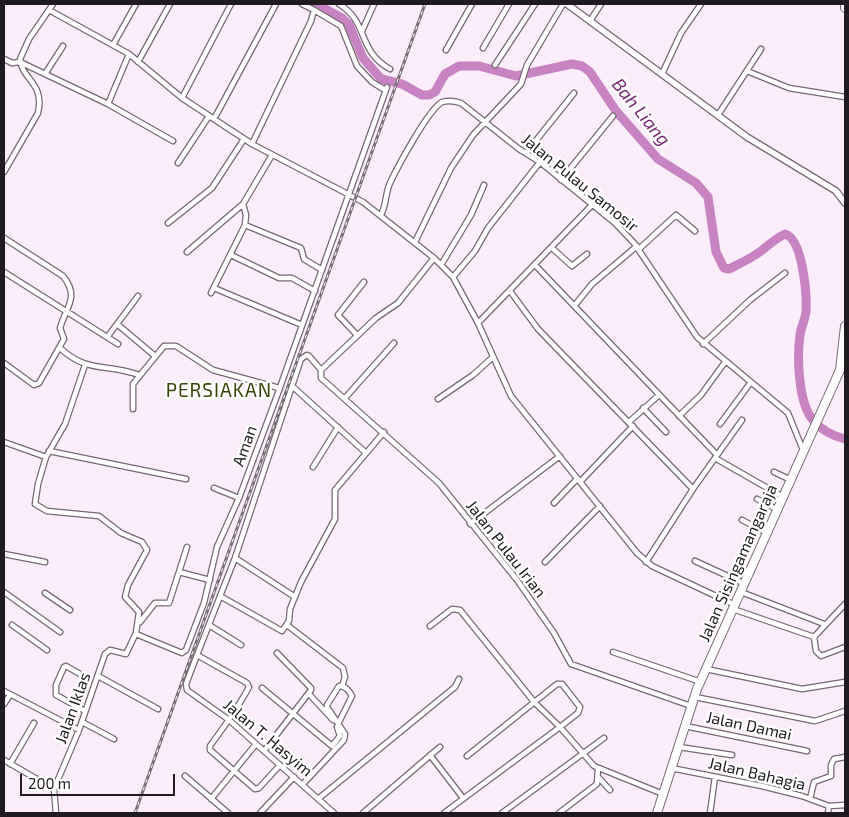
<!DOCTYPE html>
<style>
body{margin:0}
#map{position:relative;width:849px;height:817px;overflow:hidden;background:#fbedf9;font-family:"Exo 2",sans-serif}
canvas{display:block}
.frame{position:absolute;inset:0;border:5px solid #201b20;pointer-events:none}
.scale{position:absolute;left:20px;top:774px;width:155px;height:22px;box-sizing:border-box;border:2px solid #201b20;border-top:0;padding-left:6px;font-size:15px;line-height:18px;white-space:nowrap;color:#201b20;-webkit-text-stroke:4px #fff;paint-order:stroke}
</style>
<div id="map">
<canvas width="849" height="817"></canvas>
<div class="frame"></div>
<div class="scale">200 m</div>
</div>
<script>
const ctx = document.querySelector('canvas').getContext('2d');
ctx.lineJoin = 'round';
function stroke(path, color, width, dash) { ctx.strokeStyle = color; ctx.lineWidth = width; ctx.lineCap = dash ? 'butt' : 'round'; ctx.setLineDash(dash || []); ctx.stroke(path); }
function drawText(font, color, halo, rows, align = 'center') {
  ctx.font = font + ' "Exo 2",sans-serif'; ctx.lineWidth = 5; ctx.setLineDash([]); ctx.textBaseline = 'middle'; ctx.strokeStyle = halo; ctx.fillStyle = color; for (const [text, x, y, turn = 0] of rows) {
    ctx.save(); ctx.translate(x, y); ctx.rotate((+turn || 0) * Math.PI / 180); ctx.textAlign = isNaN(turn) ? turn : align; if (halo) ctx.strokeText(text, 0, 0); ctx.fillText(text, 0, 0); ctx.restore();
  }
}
const river = new Path2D(`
 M316,4L342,18L349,25L363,58L381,79L402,84L422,95H429L435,92L445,74L459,66H479L516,76L572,64L582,66L590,72L616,111L658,159L696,183L708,197L716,252L724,268L729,269C739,264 752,258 761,251C769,245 776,238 785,234C803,239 807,296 806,312C805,320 801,327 800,335C797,356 798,403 813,420C821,430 833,436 845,439`);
const street = new Path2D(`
 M339,4C369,22 357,51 390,69
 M49,10L129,54L182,98L252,144L363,202L434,258L453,277L478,323L511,396L637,553L652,566L735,605
 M314,10L341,26L357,66L372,82L385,90
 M590,21L601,4
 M362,31L374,4
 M113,45L136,4
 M483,48L509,4
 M446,50L472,4
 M129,54L108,104L173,141
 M4,59L12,63L20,62L108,104
 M138,62L170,4
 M495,65L535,4
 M747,71L789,88L845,97
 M45,74L63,46
 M662,74L681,33L701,4
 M182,98L231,4
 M718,115L761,49
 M214,119L276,4
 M252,144L311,21L314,10L302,4
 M526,153L574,93
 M178,163L209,116
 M4,172L38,113C45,83 22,80 20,59L29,39L53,4
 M561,180L613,116
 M381,215C387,203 385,194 390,183C398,166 428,110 442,102C448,100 455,101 461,103L519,149L540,162L615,223L634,243L697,337L788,413L803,450
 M168,223L212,188L244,139
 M245,225L301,248L304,259L322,270
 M4,238L63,276C80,297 66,307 60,328L64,339L39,383L34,385L4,363
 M415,242L451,168L473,135L521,84L527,65L563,4
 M552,248L572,266L587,254
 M639,249L676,215L695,231
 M187,252L243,204L272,155
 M231,255L279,278H292L315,291
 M441,265L471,215L484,185
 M535,265L717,455
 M4,272L118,344
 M453,277L475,251L488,228L540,162
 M214,288L302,325
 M510,291L538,329L693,489
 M211,293L245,225L246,215L243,204
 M575,305L592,284L637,246
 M478,323L592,205
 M117,324L155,356
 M357,335L338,315L364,282
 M108,336L138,296
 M703,344L750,300L785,273
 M60,348C88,374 107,363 139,375
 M321,370V378L439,483L517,580L554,633L571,664L691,706
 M321,370L376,318L398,303L434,258
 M292,386L365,452
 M345,398L394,343
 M438,399L473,375L493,357
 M643,408L666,432
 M133,409V384L164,346H176L213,370L279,388
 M679,416L701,395L725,362
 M629,422L659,395
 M720,424L751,382
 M4,442L46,457
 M49,451L186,479
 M715,458L783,497
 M313,467L338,427
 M774,472L791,480
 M580,482L633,426
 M214,488L239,498
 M757,499L778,510
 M554,503L577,479
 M742,520L767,533
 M470,524L560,456
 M4,554L45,562
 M695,561L745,584
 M545,562L600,506
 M646,562L693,489L742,420
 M179,572L210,580
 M4,592L60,632
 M741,592L824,624
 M45,593L70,610
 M220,596L282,631L289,621L290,609L301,582L335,519V490L384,432
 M295,597L235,558L301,359L307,355L309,356L321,370
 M733,609L814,637L845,604
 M140,622L155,603H169L187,547
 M12,625L47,650
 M209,625L241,645
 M287,625L343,668L345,677L342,686
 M430,626L452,609L460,610L535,703L560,727L594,766L663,794
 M136,634L182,653L186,650L204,603L217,547L239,498L278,393L387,87
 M814,637L816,651L821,656L845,647
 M613,652L701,682
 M197,655L235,558
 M706,669L802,689L845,682
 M82,675L66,666L64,667L56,685V695L85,711
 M98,676L158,709
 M262,688L332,746L340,736L337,727
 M4,691L79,730
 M309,694L333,720
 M695,697L815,721L845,711
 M4,704L10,695
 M82,722L114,739
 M685,726L807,751
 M679,747L732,755
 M264,751L311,690V688L277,653
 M430,755L463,798
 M4,760L54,789
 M10,764L34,723
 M280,765L259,788L255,789L210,750V746C224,727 238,708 249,687L247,683L197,655L186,684L187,690L229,720L334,813
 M671,768L762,786L802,796L829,806L828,813
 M185,776L228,813
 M599,778L610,790
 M303,784L344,740L345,734L327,707V705L339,686C346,686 349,691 352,696L338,724
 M211,799L256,744
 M318,799L455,687L459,679
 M810,799L814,782L831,776V765L834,759L845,757
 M829,806L845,805
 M56,813L54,789L79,730L105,654L110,650L126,654L136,633L139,612L125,597L128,585L147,550L142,542L121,533L99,516L47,511L35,504L38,484L46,457L65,424L85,365
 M260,813L294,777
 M363,813L440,747
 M444,813L560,727L578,713L580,707L562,684H557L467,756
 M502,813L604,738
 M559,813L597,784L598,768
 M710,813L715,777`);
const secondary = new Path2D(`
 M567,4L747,137L836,191L845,203`);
const highway = new Path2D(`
 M845,4V8
 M657,813L697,689L840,370L845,326`);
const rail = new Path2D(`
 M135,813L425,4`);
const streetNames = [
 ["Jalan Pulau Samosir",580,183,39],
 ["Aman",245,446,-70],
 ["Jalan Pulau Irian",506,549,52],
 ["Jalan Sisingamangaraja",738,563,-66],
 ["Jalan Iklas",73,708,-70],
 ["Jalan Damai",749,726,12],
 ["Jalan T. Hasyim",268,738,40],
 ["Jalan Bahagia",757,774,13]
];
const waterNames = [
 ["Bah Liang",641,112,51]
];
const quarterNames = [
 ["PERSIAKAN",219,391]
];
stroke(river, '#c883c2', 9);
stroke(street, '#746973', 7);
stroke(secondary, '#746973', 8);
stroke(highway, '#746973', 10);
stroke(street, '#fff', 4.5);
stroke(secondary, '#fff', 5.5);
stroke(highway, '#fff', 8);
stroke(rail, '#787077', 3);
stroke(rail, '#fff', 1, [4]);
drawText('16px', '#201b20', '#fff', streetNames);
drawText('italic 18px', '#772472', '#fff', waterNames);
ctx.letterSpacing = '1px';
drawText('19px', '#394308', '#fff', quarterNames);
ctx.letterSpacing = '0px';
</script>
